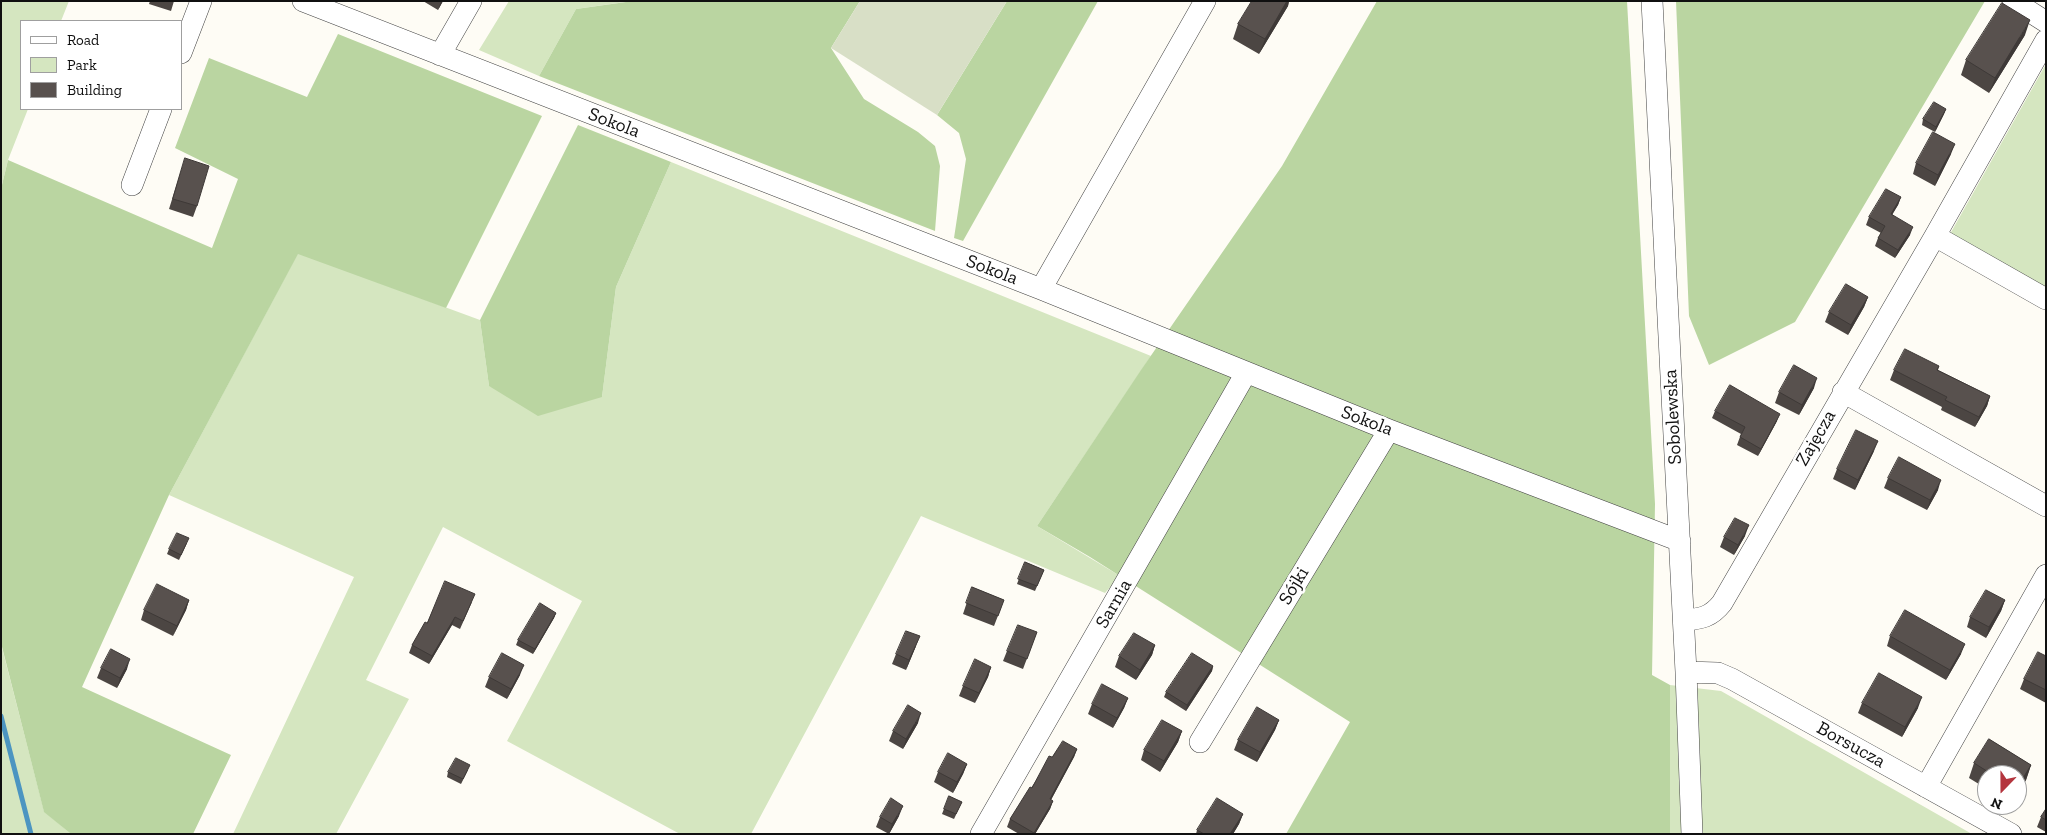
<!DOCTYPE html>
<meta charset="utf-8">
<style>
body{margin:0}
#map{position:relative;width:2047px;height:835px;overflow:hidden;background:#fefcf5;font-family:"Zilla Slab",serif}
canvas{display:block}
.frame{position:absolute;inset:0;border:2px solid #101010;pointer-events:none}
.legend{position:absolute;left:20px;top:20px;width:162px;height:90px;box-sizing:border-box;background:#fff;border:1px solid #9f9f9f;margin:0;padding:6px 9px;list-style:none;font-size:15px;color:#101010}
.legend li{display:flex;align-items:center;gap:10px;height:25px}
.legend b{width:25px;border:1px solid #9f9f9f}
.north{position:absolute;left:1977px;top:765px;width:50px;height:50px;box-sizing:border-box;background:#fff;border:1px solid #9f9f9f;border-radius:50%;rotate:202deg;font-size:14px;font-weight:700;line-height:20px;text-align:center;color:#101010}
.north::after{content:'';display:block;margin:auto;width:18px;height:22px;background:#b4353e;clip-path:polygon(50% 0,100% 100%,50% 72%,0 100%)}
</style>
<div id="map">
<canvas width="2047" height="835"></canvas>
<div class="frame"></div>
<ul class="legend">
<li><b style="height:6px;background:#fff"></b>Road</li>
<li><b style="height:14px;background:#d5e6c0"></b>Park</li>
<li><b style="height:14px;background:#58514e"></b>Building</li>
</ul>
<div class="north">N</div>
</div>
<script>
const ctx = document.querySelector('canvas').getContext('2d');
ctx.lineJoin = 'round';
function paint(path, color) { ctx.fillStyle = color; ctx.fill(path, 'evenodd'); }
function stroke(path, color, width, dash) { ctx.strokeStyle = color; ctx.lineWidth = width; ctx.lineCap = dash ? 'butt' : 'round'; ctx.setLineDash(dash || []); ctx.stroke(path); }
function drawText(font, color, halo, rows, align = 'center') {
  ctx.font = font + ' "Zilla Slab",serif'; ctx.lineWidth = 5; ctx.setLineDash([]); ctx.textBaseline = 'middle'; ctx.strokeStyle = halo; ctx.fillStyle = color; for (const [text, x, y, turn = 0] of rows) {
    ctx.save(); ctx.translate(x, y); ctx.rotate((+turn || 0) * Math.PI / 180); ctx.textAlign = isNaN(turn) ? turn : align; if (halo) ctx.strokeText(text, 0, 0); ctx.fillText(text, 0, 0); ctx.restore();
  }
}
const green = new Path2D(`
 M1,1H69L61,21H21V109H28L8,160L1,189Z
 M509,1H632L576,9L539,76L479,50Z
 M2046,64V288L1950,234Z
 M671,162L1151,356L1037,526L1120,576L1105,593L921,516L751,834H680L507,741L582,601L443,527L366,680L409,699L336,834H233L354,577L169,495L298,253L480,320L489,386L602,397L616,287Z
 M1,644L44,811L71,834H1Z
 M1670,685L1721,691L1972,834H1670Z`);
const forest = new Path2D(`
 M633,1H860L831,48L864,99L918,132L935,146L940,166L935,231L539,76L576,9Z
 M1007,1H1098L963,241L954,238L966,159L959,133L937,115Z
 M1377,1H1627L1655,504L1652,675L1670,685V834H1286L1350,722L1090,557L1037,526L1141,370L1282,166Z
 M1676,1H1985L1795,322L1709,365L1689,316Z
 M338,34L542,116L446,308L298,254L169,495L82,687L231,755L193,834H71L44,812L1,643V189L8,160L212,248L238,179L175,148L209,58L307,97Z
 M578,125L671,162L616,287L602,397L538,416L489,386L480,320Z`);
const cemetery = new Path2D(`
 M860,1H1007L937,115L831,48Z`);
const stream = new Path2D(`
 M1,716L31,834`);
const minor = new Path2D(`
 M303,1L1041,289L1389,430L1680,541
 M1652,1L1686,672L1692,834
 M2013,1L2046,22
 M181,53L201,1
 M440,55L471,1
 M132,185L161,109
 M1935,236L2046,299
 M1041,289L1205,1
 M1843,392L2046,506
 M1684,620C1701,619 1711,617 1722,603L1935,236L2046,40
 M1686,672L1718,673L1732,679L2011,834
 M1200,742L1389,430
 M1926,787L2046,575
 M981,834L1246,373`);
const wall = new Path2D(`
 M150,1H174L171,11L149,4Z
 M423,1H443L438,10Z
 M1252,1H1289L1288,6L1259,54L1233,39L1238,24Z
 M2025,35L1989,93L1961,75L1966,60Z
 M1946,109L1944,114L1935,132L1922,125L1923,119Z
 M1951,154L1935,186L1913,174L1916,163Z
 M185,158L197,206L193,217L169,209Z
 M1901,197L1898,205L1892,214L1910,235L1895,258L1875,246L1878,238L1881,233L1866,225L1869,217Z
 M1868,297L1864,307L1848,335L1825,322L1829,312Z
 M1939,366L1938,370L1990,396L1987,406L1975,427L1941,410L1942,407L1890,380L1894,370Z
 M1814,388L1799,415L1775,403L1779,392Z
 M1715,411L1777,421L1758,456L1737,445L1741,434L1712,418Z
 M1874,451L1855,490L1833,479L1837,469Z
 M1888,478L1938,490L1927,510L1884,488Z
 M1745,536L1734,555L1720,547L1724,537Z
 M187,543L179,560L167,554L169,549Z
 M1025,562L1044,570L1035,591L1017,584Z
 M972,587L1004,600L994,626L963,614Z
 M189,600L186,610L173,636L141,620L144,610Z
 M2005,600L2001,611L1986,638L1967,627L1970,617Z
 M472,602L460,629L452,625L429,664L409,653L412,645L427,623Z
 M556,613L554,618L533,654L516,645L518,640Z
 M1037,632L1023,669L1003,661L1007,651Z
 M1890,636L1961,654L1946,680L1887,646Z
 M1155,645L1152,655L1136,680L1115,667L1119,656Z
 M916,646L906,670L892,664L896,654Z
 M2046,656V703L2020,689L2024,679Z
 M1213,666L1212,671L1186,711L1164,697L1166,692Z
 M991,667L988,677L975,703L959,696L963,686Z
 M101,668L127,669L117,688L97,678Z
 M520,675L507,699L485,687L489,677Z
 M1128,698L1124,708L1113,728L1088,714L1092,704Z
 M1862,703L1918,708L1902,737L1858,713Z
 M1279,720L1275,730L1257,762L1234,750L1238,740Z
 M918,723L903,749L889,741L893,731Z
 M1182,731L1178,742L1160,772L1141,760L1144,750Z
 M1989,739L2031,765L2026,780L2017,795V775H1987V789L1969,778L1974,763Z
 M1077,749L1074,757L1051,800L1053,801L1050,809L1035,834H1019L1007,827L1010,819L1052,757Z
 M967,764L963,774L953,793L934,782L938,772Z
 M468,770L461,784L447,777L448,772Z
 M949,796L962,802L954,819L942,814Z
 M2046,809V832L2037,827L2041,817Z
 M1243,814L1239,824L1233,834H1196L1197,830Z
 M899,816L889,834L876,827L880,817Z`);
const shadedWall = new Path2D(`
 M441,1H443L438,10Z
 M1287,1H1289L1288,6L1259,54L1265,39Z
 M2030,20L2025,35L1989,93L1995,78Z
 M1946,109L1944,114L1935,132L1936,127Z
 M1955,144L1951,154L1935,186L1938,175Z
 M1901,197L1898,205L1888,222L1891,214Z
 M1913,227L1910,235L1895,258L1898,250Z
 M1868,297L1864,307L1848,335L1851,325Z
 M1817,378L1814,388L1799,415L1802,405Z
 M1990,396L1987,406L1975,427L1979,417Z
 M1780,414L1777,421L1758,456L1761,449Z
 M1878,441L1874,451L1855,490L1858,480Z
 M1941,480L1938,490L1927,510L1930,500Z
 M1749,525L1745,536L1734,555L1738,545Z
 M189,600L186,610L173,636L177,626Z
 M2005,600L2001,611L1986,638L1989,627Z
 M556,613L554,618L533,654L535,649Z
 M455,617L452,625L429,664L432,656Z
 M920,636L916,646L906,670L909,660Z
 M1965,644L1961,654L1946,680L1950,670Z
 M1155,645L1152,655L1136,680L1140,670Z
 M130,659L127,669L117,688L120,678Z
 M524,665L520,675L507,699L511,689Z
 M1213,666L1212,671L1186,711L1187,705Z
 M991,667L988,677L975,703L979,693Z
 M1922,697L1918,708L1902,737L1905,727Z
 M1128,698L1124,708L1113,728L1117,718Z
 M921,713L918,723L903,749L906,739Z
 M1279,720L1275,730L1257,762L1260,752Z
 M1182,731L1178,742L1160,772L1164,761Z
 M1077,749L1074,757L1047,807L1050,799Z
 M967,764L963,774L953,793L957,782Z
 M2031,765L2026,780L2017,795V788Z
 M1053,801L1050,809L1035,834H1034Z
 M903,806L899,816L889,834L892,824Z
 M1243,814L1239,824L1233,834H1230Z`);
const building = new Path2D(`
 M1252,1H1287L1265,39L1238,24Z
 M2002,3L2030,20L1995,78L1966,60Z
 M1934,102L1946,109L1936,127L1923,119Z
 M1933,132L1955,144L1938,175L1916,163Z
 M185,158L209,166L197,206L173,199Z
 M1886,189L1901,197L1891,214L1913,227L1898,250L1878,238L1885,226L1869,217Z
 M1846,284L1868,297L1851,325L1829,312Z
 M1905,349L1939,366L1937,370L1990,396L1979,417L1945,400L1947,397L1894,370Z
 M1794,365L1817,378L1802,405L1779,392Z
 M1730,385L1780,414L1761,449L1740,437L1745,427L1715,411Z
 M1856,430L1878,441L1858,480L1837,469Z
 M1899,457L1941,480L1930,500L1888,478Z
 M1735,518L1749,525L1738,545L1724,537Z
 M177,533L189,538L181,555L169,549Z
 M1025,562L1044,570L1037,586L1018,579Z
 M445,581L475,594L463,621L455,617L432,656L412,645L425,622L427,623Z
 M157,584L189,600L177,626L144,610Z
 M972,587L1004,600L998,616L966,603Z
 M1986,590L2005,600L1989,627L1970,617Z
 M540,603L556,613L535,649L518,640Z
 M1905,610L1965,644L1950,670L1890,636Z
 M1018,625L1037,632L1027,659L1007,651Z
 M906,631L920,636L909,660L896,654Z
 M1134,633L1155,645L1140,670L1119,656Z
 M111,649L130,659L120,678L101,668Z
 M2038,652L2046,656V690L2024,679Z
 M502,653L524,665L511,689L489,677Z
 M1192,653L1213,666L1187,705L1166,692Z
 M975,659L991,667L979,693L963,686Z
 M1879,673L1922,697L1905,727L1862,703Z
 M1102,684L1128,698L1117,718L1092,704Z
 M908,705L921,713L906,739L893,731Z
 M1257,707L1279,720L1260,752L1238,740Z
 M1162,720L1182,731L1164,761L1144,750Z
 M1989,739L2031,765L2017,788V775H1993L1974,763Z
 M1063,741L1077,749L1050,799L1053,801L1034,833L1010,819L1030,787L1032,788L1049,756L1052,757Z
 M948,753L967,764L957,782L938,772Z
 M456,758L470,765L463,779L448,772Z
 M949,796L962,802L956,814L944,809Z
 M891,798L903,806L892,824L880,817Z
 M1217,798L1243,814L1230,834H1204L1197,830Z
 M2046,809V820L2041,817Z`);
const streetNames = [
 ["Sokola",614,123,21],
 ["Sokola",992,270,21],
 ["Sobolewska",1673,417,-93],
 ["Sokola",1367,421,21],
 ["Zajęcza",1816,438,-60],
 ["Sójki",1294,586,-59],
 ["Sarnia",1114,604,-60],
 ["Borsucza",1851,745,29]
];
paint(green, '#d5e6c0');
paint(forest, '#bad5a1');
paint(cemetery, '#d8dfc6');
stroke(stream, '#4c95c1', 5);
stroke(minor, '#434343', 22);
stroke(minor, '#fff', 21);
paint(wall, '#4c4643');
paint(shadedWall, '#3e3937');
paint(building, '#58514e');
stroke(building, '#3e3937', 1);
drawText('19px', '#101010', '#fff', streetNames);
</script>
